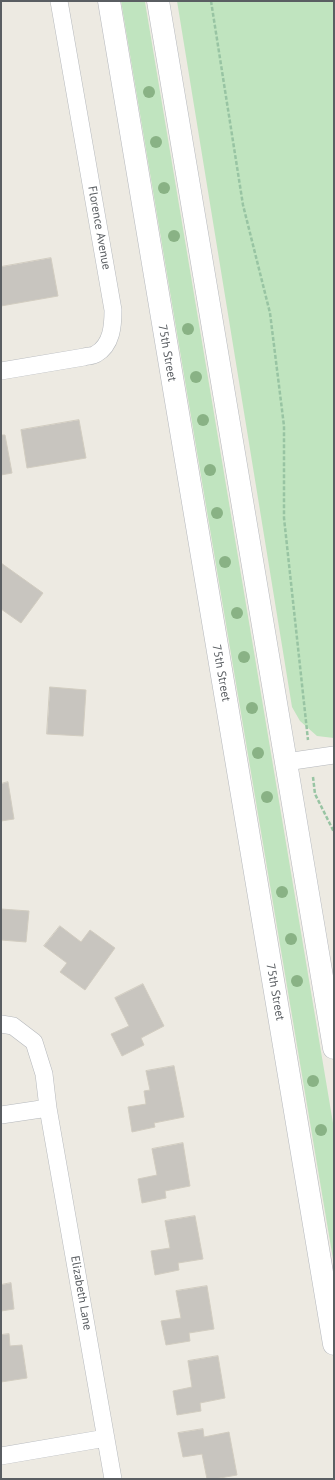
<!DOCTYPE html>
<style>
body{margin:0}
#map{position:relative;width:335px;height:1480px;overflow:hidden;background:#edeae2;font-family:"PT Sans",sans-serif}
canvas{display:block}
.frame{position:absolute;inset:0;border:2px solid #5a5e62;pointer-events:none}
</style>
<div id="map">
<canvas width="335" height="1480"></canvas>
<div class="frame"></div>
</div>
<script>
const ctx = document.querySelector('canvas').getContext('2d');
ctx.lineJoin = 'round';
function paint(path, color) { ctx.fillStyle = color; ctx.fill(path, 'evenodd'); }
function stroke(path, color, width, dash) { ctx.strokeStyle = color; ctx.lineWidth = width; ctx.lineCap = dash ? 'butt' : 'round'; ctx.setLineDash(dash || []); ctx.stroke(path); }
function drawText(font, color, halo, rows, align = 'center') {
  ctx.font = font + ' "PT Sans",sans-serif'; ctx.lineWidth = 3.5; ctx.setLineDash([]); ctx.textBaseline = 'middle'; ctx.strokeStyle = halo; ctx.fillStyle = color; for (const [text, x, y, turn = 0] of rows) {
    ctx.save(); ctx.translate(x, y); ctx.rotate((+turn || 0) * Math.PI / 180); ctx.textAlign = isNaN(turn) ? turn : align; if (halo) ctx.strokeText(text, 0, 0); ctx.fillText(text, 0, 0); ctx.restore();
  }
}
const green = new Path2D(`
 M121,1L145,2L334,1129V1265Z
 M177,1H334V738L317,736L300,721L292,707Z`);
const building = new Path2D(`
 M51,258L58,296L1,306V267Z
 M79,420L86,458L27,468L21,430Z
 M1,435H5L12,473L1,475Z
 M1,563L43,593L21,623L1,609Z
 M50,687L86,690L83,736L47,734Z
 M8,782L14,819L1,821V784Z
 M1,909L29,911L26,942L1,940Z
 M60,926L81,942L90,930L115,948L85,990L60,972L67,963L44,946Z
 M143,984L164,1026L141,1038L144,1045L122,1056L111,1034L129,1026L115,998Z
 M174,1066L184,1117L154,1123L155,1127L132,1132L128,1107L146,1104L144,1091L150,1090L146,1071Z
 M183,1143L190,1186L165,1191L166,1198L142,1203L138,1179L157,1175L152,1149Z
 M195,1216L203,1259L178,1263L179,1270L155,1275L151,1251L170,1248L165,1221Z
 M11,1283L14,1309L1,1311V1285Z
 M207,1286L214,1329L189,1333L190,1341L166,1345L161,1321L181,1318L176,1291Z
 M9,1334L10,1346L22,1345L27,1378L1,1382V1335Z
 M218,1356L225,1398L200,1403L201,1411L177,1415L173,1391L192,1387L188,1361Z
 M203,1429L204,1437L229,1432L237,1475L214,1479H207L202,1454L183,1457L178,1433Z`);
const path = new Path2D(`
 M211,1L243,205L270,313L284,426V518L308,740
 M313,777L315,794L334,832`);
const street = new Path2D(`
 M1,371L84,357C87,356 93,356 96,354C112,345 113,325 113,310L59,1
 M286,762L334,755
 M1,1024L13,1026L34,1042L44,1074L48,1108L113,1479
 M1,1115L48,1108
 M1,1456L106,1438`);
const secondary = new Path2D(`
 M109,1L334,1344
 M158,1L334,1048`);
const trees = [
 [149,92],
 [156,142],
 [164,188],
 [174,236],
 [188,329],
 [196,377],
 [203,420],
 [210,470],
 [217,513],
 [225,562],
 [237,613],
 [244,657],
 [252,708],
 [258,753],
 [267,797],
 [282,892],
 [291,939],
 [297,981],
 [313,1081],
 [321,1130]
];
const streetNames = [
 ["Florence Avenue",99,228,80],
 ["75th Street",167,353,80],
 ["75th Street",221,673,80],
 ["75th Street",275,992,80],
 ["Elizabeth Lane",81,1293,80]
];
paint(green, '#c0e4bf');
paint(building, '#c8c5bf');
stroke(building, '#d1ccc0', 1);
stroke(street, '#b5b8bc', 18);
stroke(secondary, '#b6b9be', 23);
stroke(path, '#98c4a3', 2.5, [4, 2]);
stroke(street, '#fff', 17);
stroke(secondary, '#fff', 22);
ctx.fillStyle = '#89b285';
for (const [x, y] of trees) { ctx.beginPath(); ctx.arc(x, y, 6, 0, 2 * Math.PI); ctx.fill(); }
drawText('12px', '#5a5e62', '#fff', streetNames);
</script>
